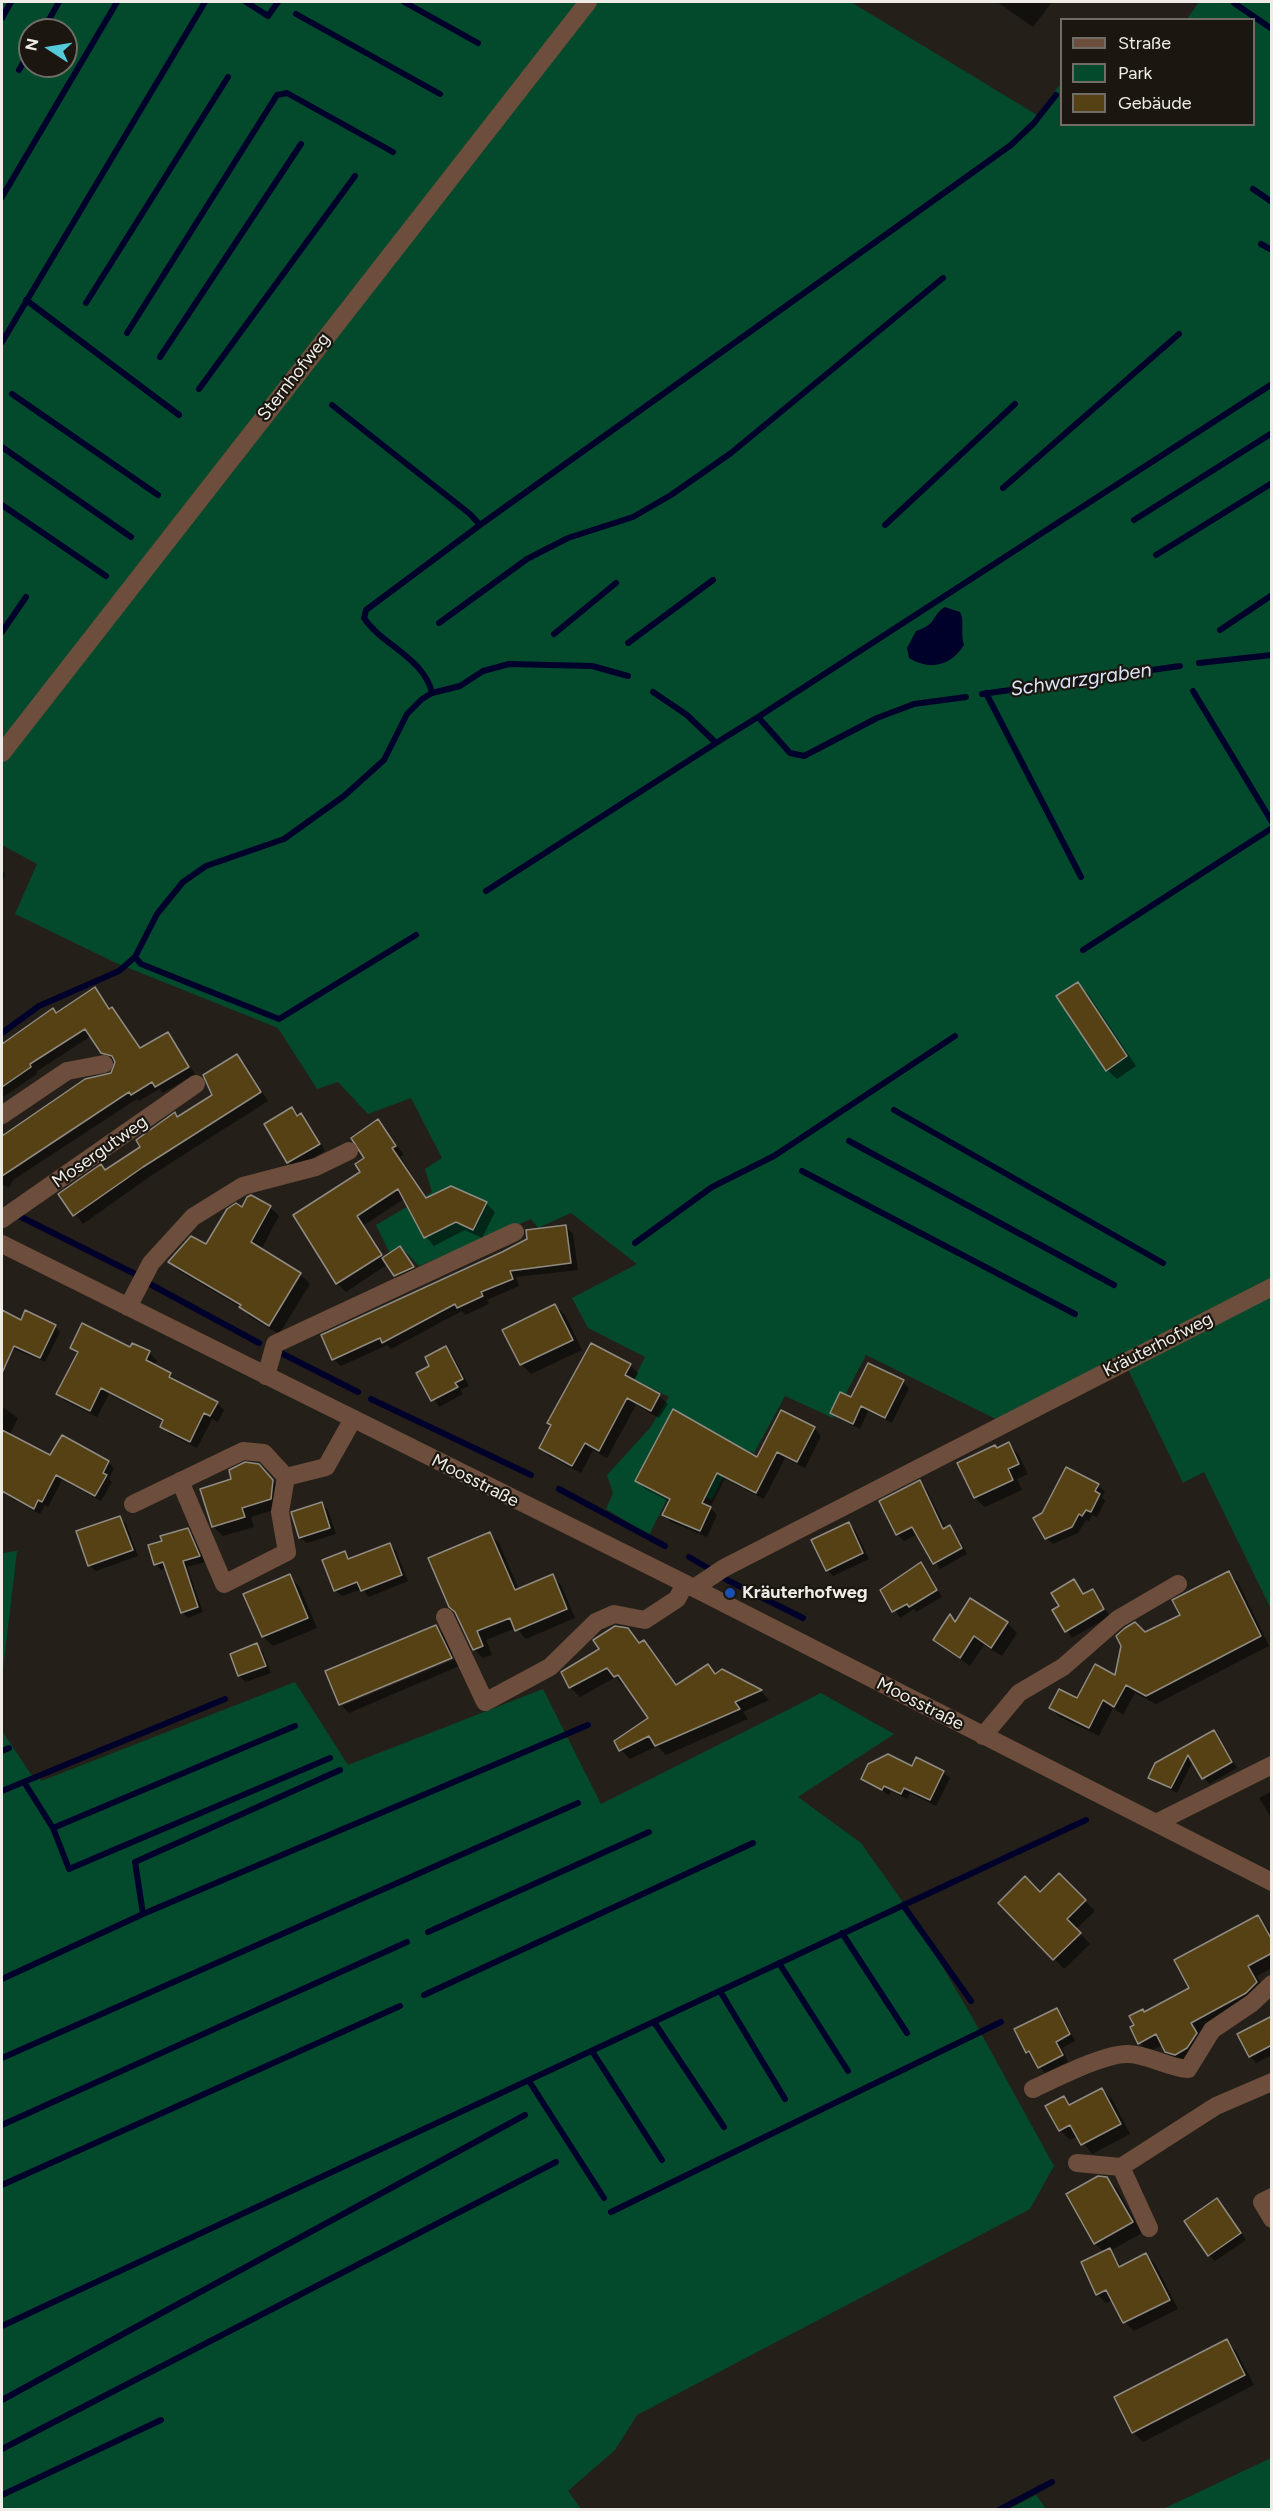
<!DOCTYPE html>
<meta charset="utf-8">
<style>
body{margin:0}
#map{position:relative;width:1273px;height:2511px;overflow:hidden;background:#242019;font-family:Figtree,sans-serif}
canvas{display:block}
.frame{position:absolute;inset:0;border:3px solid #efece7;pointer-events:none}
.legend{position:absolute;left:1060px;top:18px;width:195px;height:108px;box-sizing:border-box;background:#1b1710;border:2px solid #706c66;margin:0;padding:8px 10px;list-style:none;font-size:18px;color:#efece7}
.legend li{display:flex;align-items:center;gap:12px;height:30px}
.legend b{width:30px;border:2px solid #706c66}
.north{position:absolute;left:18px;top:18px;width:60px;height:60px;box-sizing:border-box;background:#1b1710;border:2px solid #706c66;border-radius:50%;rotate:282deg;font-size:16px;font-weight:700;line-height:24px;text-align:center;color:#efece7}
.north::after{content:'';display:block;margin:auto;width:21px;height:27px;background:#53cbda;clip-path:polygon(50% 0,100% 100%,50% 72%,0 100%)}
</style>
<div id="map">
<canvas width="1273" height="2511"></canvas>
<div class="frame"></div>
<ul class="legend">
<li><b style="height:8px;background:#6d4d3c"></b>Straße</li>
<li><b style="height:16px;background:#034a2d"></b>Park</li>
<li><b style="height:16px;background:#564114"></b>Gebäude</li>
</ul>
<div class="north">N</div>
</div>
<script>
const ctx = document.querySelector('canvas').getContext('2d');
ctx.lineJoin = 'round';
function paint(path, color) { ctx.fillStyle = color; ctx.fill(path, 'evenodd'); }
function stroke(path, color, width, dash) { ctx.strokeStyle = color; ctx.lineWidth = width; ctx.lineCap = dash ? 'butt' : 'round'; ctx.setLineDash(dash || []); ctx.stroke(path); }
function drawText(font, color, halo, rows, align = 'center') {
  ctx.font = font + ' Figtree,sans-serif'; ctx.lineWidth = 4.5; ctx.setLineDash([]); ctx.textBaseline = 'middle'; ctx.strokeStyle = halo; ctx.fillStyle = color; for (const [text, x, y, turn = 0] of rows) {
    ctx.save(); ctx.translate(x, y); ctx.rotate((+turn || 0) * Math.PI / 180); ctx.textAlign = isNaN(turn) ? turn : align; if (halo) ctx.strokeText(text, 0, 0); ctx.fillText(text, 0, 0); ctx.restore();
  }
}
const green = new Path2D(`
 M2,2H851L1037,115L1061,83L1062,124H1254V20L1187,19L1199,2H1271V1609L1204,1472L1183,1483L1121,1355L996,1419L866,1355L833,1418L785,1396L754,1453L738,1447L712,1500L675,1483L649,1535L606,1509L613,1493L607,1475L650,1428L669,1397L634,1379L645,1357L588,1328L572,1298L637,1264L571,1213L538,1228L531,1219L419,1266L402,1248L390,1254L376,1225L432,1192L425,1169L442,1158L411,1098L368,1114L338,1082L317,1089L278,1028L116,963L15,914L37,864L2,845ZM30,30H66V66H30Z
 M17,1551L2,1678V1553Z
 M295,1682L348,1765L543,1689L601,1804L821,1693L894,1734L798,1797L861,1843L912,1915L972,2017L1054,2166L1030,2209L637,2415L615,2450L568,2491L581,2509H2V1731L35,1780L40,1778L41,1781Z
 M1271,2458V2509H1163Z
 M1036,2495L1046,2509H1009Z`);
const water = new Path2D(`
 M945,607L960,612C965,621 960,633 964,645C951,666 930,671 909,658L907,648L916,631C938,624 931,615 945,607Z`);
const shadow = new Path2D(`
 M997,2H1052L1033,27Z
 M2,870L5,874L2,882Z
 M1078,984L1088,994L1136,1066L1117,1079L1107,1070Z
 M95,989L111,1010L119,1016L141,1049L167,1034L195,1074L163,1093L159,1089L139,1101L137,1099L13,1180L9,1188L2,1184V1137L85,1080L112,1074L117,1062L110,1060L102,1052L91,1036L36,1072L37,1074L2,1098V1045L53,1010L57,1014Z
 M237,1056L245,1064L268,1101L152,1175L83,1224L60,1194L106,1171L142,1147L175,1114L179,1118L214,1096Z
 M291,1109L307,1121L325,1151L295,1168L288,1162Z
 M378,1121L404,1155L400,1157L428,1199L486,1203L495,1212L482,1238L465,1230L434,1246L426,1237L404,1199L364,1225L385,1258L403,1250L416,1270L398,1278L388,1264L346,1292L337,1283L295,1216L362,1172Z
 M270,1207L279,1216L261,1250L300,1274L310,1284L279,1334L250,1317L242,1308L179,1271L170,1262L207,1246L242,1209Z
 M566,1227L573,1234L578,1270L516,1277L519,1286L487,1300L489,1304L465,1315L462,1311L391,1349L387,1345L341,1366L333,1359L502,1254L529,1239Z
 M555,1306L565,1315L582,1350L531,1374L521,1364L504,1330Z
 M2,1311L21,1322L55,1326L60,1332L45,1362L2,1344Z
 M133,1345L149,1353L157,1360L154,1366L217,1403L224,1410L218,1422L212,1419L197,1448L169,1434L161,1426L163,1422L109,1394L97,1417L65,1401L58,1394L78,1354L71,1348L131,1349Z
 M446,1348L452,1354L469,1386L460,1390L463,1394L439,1407L418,1374L431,1367Z
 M630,1365L638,1373L634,1381L659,1396L668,1404L659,1418L636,1405L607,1458L593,1450L581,1473L549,1456L541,1448L552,1426L548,1423Z
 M903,1382L909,1388L892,1423L868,1411L860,1429L839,1419L832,1413L852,1399Z
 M2,1407L18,1418L9,1436L51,1457L108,1462L114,1468L109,1479L112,1482L101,1501L62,1480L48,1507L45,1505L40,1514L11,1498L5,1492L21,1461L2,1451Z
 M814,1428L821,1436L805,1468L785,1458L764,1499L725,1479L710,1508L717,1515L707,1537L671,1522L664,1515L670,1502L644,1488L637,1481L758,1459Z
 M1009,1444L1018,1454L1028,1474L1017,1479L1022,1490L985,1507L975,1498L959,1464Z
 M1067,1469L1098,1485L1105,1492L1102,1497L1105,1501L1097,1517L1092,1515L1089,1521L1086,1520L1078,1533L1053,1544L1046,1538L1043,1514Z
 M268,1476L283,1491L280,1508L251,1517L254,1527L223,1536L213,1526Z
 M919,1482L926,1488L946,1529L949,1527L956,1533L967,1554L940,1569L918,1534L904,1541L897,1534L881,1502Z
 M322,1504L328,1510L336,1534L307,1543L300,1537Z
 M120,1518L126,1524L138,1556L96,1571L89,1565Z
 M848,1524L855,1530L869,1559L833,1576L827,1570Z
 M187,1530L193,1535L205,1562L187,1567L203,1612L188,1618L182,1612L166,1568L161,1570L155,1564Z
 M490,1534L499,1543L519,1590L552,1576L561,1585L575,1618L526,1639L516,1628L486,1640L492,1655L483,1658L474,1649Z
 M389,1544L396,1551L408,1581L369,1597L362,1589L342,1596L335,1590L344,1552L351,1559Z
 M921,1564L942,1597L916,1612L914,1609L900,1618L882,1590Z
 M1229,1573L1238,1582L1269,1646L1156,1704L1135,1693L1123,1715L1113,1708L1099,1736L1060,1717L1051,1708L1078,1700L1116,1677L1123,1645L1182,1616Z
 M289,1576L299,1586L317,1628L273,1646L263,1637L245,1595Z
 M1074,1581L1085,1595L1092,1591L1110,1616L1072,1638L1055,1611L1061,1607Z
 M951,1616L956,1622L1007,1623L1017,1633L1002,1656L984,1645L970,1666L935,1640Z
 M436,1627L444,1635L454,1656L342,1703V1706L455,1659L459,1666L349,1713L341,1705L327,1672Z
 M628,1630L641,1644L644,1642L653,1651L678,1686L707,1666L716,1674L722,1671L761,1691L769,1700L743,1712L748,1719L666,1755L657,1746L630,1759L621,1750L651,1719L626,1684L624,1686L616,1677L580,1697L570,1687L563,1673L602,1650Z
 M257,1645L263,1652L271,1673L246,1682L239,1676Z
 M1214,1731L1237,1768L1209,1784L1193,1761L1177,1793L1150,1778Z
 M912,1768L943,1772L950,1778L936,1806L910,1793L907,1799L891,1791L889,1795L863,1779Z
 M1272,1791V1819L1259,1798Z
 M1059,1875L1095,1911L1076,1929L1090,1944L1064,1969L1000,1903L1040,1894Z
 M1258,1917L1272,1934V1968L1257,1976L1266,1993L1200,2033L1197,2058L1177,2061L1163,2045L1149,2052L1140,2043L1145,2013L1191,1989Z
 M1057,2009L1063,2016L1075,2041L1062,2048L1068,2062L1045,2073L1027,2052Z
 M1272,2017V2055L1256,2063L1250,2056Z
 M1102,2090L1112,2099L1130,2134L1092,2154L1078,2136L1070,2140L1060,2130L1064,2098L1072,2105Z
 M1106,2178L1117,2189L1142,2233L1110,2251L1122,2267L1146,2255L1155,2264L1178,2309L1134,2331L1125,2322L1113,2300L1106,2303L1097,2294L1105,2253L1095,2244L1068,2195Z
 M1217,2200L1246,2240L1215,2261L1209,2255Z
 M1226,2341L1236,2351L1254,2385L1143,2442L1133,2432Z`);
const stream = new Path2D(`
 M246,2L268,16L278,2
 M404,2L478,43
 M1234,3L1272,29
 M296,14L440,94
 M2,18L11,2
 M43,30L59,2
 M19,70L30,51
 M1253,189L1272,202
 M2,197L117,2
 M1261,244L1272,250
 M26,300L179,415
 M86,303L228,77
 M127,333L277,95L287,93L393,152
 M2,342L205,2
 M160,357L301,144
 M199,389L355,176
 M12,394L158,495
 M332,405L470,514L480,525
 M2,447L131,537
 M1003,488L1179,334
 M2,505L106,576
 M1134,520L1272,433
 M885,525L1015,404
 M1156,555L1272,483
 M439,623L527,559L568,538L633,517L671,495L731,453L943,278
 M1220,630L1272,595
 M2,632L26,597
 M554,634L616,583
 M628,643L713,580
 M1199,663L1272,655
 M1193,691L1272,822
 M653,692L687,715L716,743L758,717L790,753L804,756L877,718L914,704L966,697
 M432,693C424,658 382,645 364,618L366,610L480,525L1011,145L1034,123L1056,95
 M986,693L1081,877
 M982,694L1180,666
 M758,717L1272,384
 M486,891L716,743
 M1083,950L1272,828
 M135,957L141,964L279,1019L416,935
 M2,1033L39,1006L119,971L135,957L157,914L183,882L206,866L284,839L344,796L384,760L407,714L422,699L432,693L460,686L483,671L509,664L592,666L628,676
 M894,1110L1163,1263
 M849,1141L1114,1285
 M802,1171L1075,1314
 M15,1214L135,1274
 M635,1243L712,1187L774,1156L955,1036
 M148,1283L259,1343
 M279,1352L358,1392
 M371,1399L531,1475
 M559,1489L665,1546
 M689,1557L708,1568
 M725,1579L803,1618
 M2,1751L9,1748
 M24,1782L53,1828L295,1726
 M2,1791L225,1699
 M53,1828L69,1869L330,1758
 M903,1905L971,2001
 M143,1914L135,1862L340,1770
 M428,1932L649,1832
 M842,1933L907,2033
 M779,1963L848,2071
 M2,1979L143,1914L588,1725
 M720,1991L785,2099
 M424,1995L753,1843
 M654,2022L724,2127
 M592,2051L662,2160
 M2,2058L578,1803
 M529,2081L604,2198
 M2,2125L407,1942
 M2,2185L400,2006
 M611,2212L1001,2022
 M2,2326L1086,1820
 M2,2400L525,2115
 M2,2449L556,2162
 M2,2495L161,2420
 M999,2510L1052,2482`);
const building = new Path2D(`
 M1078,982L1127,1056L1106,1071L1056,996Z
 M95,987L109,1009L112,1007L140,1048L168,1032L189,1067L155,1087L152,1082L131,1095L129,1092L2,1176V1136L85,1079L111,1073L115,1062L112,1056L101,1053L85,1029L30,1064L31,1067L2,1087V1044L53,1008L56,1013Z
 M237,1054L261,1092L143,1167L73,1216L58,1194L101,1164L105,1170L140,1147L136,1140L175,1112L177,1117L212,1095L203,1075Z
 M292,1107L297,1116L301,1113L320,1144L287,1163L264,1124Z
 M378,1119L396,1146L392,1148L426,1198L451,1186L487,1202L473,1230L456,1222L424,1238L398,1189L357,1216L382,1255L336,1284L293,1215L360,1172L355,1164L364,1158L351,1138Z
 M251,1195L271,1206L251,1242L301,1273L269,1326L239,1307L241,1305L168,1262L191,1236L206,1244L227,1209L236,1203L242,1207L247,1197Z
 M566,1225L571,1263L510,1271L513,1279L481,1292L483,1296L457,1308L455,1304L382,1343L380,1338L332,1360L321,1335L502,1252L527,1239L526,1230Z
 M400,1246L414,1267L394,1276L382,1258Z
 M555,1304L573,1340L520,1365L502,1330Z
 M2,1310L21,1320L25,1310L56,1325L40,1358L14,1346L2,1373Z
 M82,1323L130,1347L132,1343L150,1351L146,1360L171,1373L169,1377L218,1402L210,1416L204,1413L190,1442L160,1427L163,1420L101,1388L90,1411L56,1394L78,1352L70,1348Z
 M591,1343L631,1364L625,1375L660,1394L651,1411L627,1398L599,1451L585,1443L572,1466L539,1448L551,1425L547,1423Z
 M446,1346L463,1379L455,1383L458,1387L431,1401L416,1373L429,1366L425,1357Z
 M868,1363L904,1380L885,1418L861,1406L853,1424L830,1413L840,1392L851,1397Z
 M673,1409L757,1457L781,1410L815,1427L797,1462L777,1452L756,1493L717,1473L702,1503L711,1507L700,1531L662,1515L670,1499L635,1481Z
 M2,1430L50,1455L62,1435L109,1461L103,1473L107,1475L95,1496L56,1475L42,1502L38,1500L34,1509L2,1491Z
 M1009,1442L1019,1464L1008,1469L1013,1480L974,1498L957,1463L995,1445L997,1448Z
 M245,1462L259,1464L273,1480L271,1499L242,1508L245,1517L212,1527L200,1489L231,1479L229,1470Z
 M1066,1467L1099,1484L1095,1491L1100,1494L1091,1512L1086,1510L1082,1516L1079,1514L1072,1527L1045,1539L1033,1518L1042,1513Z
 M920,1480L943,1529L950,1525L962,1548L933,1564L912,1527L896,1535L879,1501Z
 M322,1502L330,1528L299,1538L291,1512Z
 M120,1516L133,1550L88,1566L76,1531Z
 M849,1522L863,1553L826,1571L811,1540Z
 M188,1528L200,1556L183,1561L198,1607L181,1613L163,1562L154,1565L148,1545L162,1541L160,1536Z
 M490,1532L515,1590L553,1574L567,1609L515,1631L510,1618L477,1631L483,1646L473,1650L455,1612L449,1607L428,1558Z
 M390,1543L402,1575L361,1591L357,1582L334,1591L322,1560L345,1551L348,1559Z
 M921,1562L937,1590L909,1607L907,1604L892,1612L880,1590Z
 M1229,1571L1261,1636L1146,1696L1126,1685L1114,1707L1103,1700L1089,1728L1049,1708L1059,1689L1077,1698L1095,1664L1115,1675L1121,1646L1116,1636L1125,1628L1135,1622L1145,1632L1180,1615L1172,1600Z
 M290,1574L308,1618L262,1637L243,1594Z
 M1074,1579L1083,1594L1093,1589L1104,1609L1065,1632L1052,1610L1059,1606L1051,1593Z
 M970,1598L1008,1622L991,1648L974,1636L960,1658L933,1640L950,1614L955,1622Z
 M436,1625L452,1658L339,1705L325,1671Z
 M615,1626L628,1628L639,1643L644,1640L676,1685L708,1664L715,1674L722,1669L762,1690L735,1702L740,1709L655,1746L649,1736L619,1751L614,1741L648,1718L618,1675L614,1677L607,1668L569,1688L561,1672L599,1649L593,1640Z
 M257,1643L266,1666L238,1676L230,1654Z
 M1214,1730L1232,1762L1202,1779L1188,1755L1171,1788L1148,1778L1155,1763Z
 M888,1754L912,1766L916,1757L944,1771L930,1800L904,1788L901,1794L884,1786L882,1790L861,1779L868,1764Z
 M1059,1873L1086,1900L1067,1919L1081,1933L1053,1960L998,1903L1025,1876L1040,1892Z
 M1258,1915L1272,1940V1953L1248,1966L1257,1982L1246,1993L1191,2023L1197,2033L1187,2048L1175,2055L1165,2052L1156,2034L1138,2044L1130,2027L1134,2025L1129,2016L1143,2009L1144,2012L1189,1988L1174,1960Z
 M1057,2008L1070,2034L1056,2042L1063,2055L1038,2068L1029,2051L1026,2053L1014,2029Z
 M1272,2016V2045L1249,2057L1237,2034Z
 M1102,2088L1121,2124L1081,2145L1070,2125L1059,2131L1045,2106L1064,2096L1069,2105Z
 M1098,2176L1107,2177L1133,2222L1094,2244L1066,2194Z
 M1217,2198L1241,2233L1208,2256L1184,2221Z
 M1110,2248L1119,2267L1146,2253L1170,2300L1123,2323L1106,2290L1096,2295L1081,2262Z
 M1227,2339L1245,2375L1132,2433L1114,2397Z`);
const minor = new Path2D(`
 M2,753L588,2
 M2,1115L67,1071L104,1064
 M2,1219L196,1084
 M2,1244L694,1588L1272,1882
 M128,1307L151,1263L193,1217L243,1186L316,1167L349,1151
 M266,1376L275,1344L515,1232
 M180,1481L224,1584L287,1552L280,1512L286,1477
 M133,1504L243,1451L264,1453L286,1477L326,1467L353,1419
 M694,1588L724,1568L1272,1287
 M445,1617L485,1702L550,1667L596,1622L614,1614L645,1620L677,1599L685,1584
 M983,1736L1019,1693L1063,1667L1118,1619L1178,1584
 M1156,1823L1272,1765
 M1033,2089C1055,2079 1107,2052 1129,2054C1149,2055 1167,2067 1188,2069L1212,2030L1252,2003L1272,1984
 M1077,2163L1121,2167L1216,2106L1272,2082
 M1121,2167L1149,2228
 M1272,2197L1262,2202L1272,2219`);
const markers = [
 [730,1593,6,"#1a4fb4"]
];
const streetNames = [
 ["Sternhofweg",294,377,-52],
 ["Mosergutweg",100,1152,-35],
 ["Kräuterhofweg",1158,1345,-27],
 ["Moosstraße",475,1481,27],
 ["Moosstraße",920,1704,27]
];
const poiNames = [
 ["Kräuterhofweg",742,1593]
];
const waterNames = [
 ["Schwarzgraben",1081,680,-8]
];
paint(green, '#034a2d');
paint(water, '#00012b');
paint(shadow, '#0007');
stroke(stream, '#00012b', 6);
paint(building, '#564114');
stroke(building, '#908b82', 1.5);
stroke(minor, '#6d4d3c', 18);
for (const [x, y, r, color] of markers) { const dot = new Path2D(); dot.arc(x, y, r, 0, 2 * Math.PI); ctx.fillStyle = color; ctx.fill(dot); stroke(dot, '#1b1710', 2); }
drawText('18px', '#efece7', '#1b1710', streetNames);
drawText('bold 18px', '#efece7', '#1b1710', poiNames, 'left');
drawText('italic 20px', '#dae5f8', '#1b1710', waterNames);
</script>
